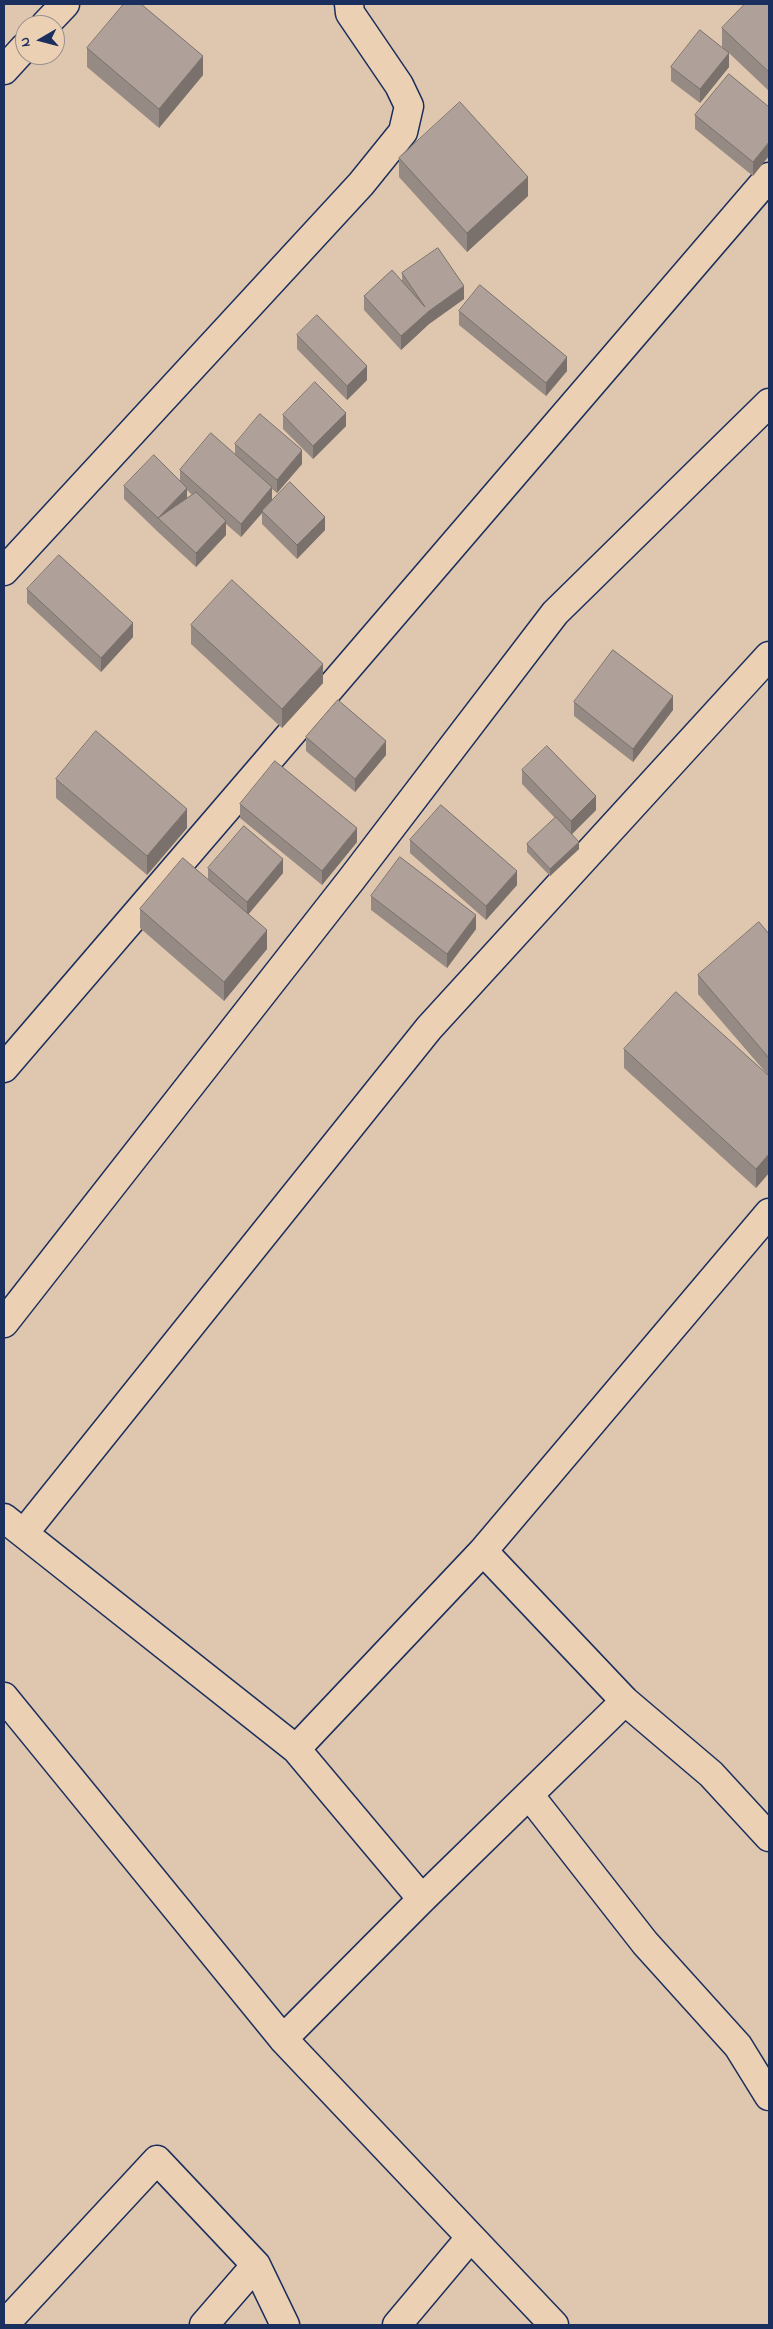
<!DOCTYPE html>
<style>
body{margin:0}
#map{position:relative;width:773px;height:2329px;overflow:hidden;background:#dfc6ae;font-family:"Indie Flower",sans-serif}
canvas{display:block}
.frame{position:absolute;inset:0;border:5px solid #1b2f5e;pointer-events:none}
.north{position:absolute;left:15px;top:15px;width:50px;height:50px;box-sizing:border-box;background:#ecd0b3;border:1px solid #989091;border-radius:50%;rotate:262deg;font-size:14px;font-weight:700;line-height:20px;text-align:center;color:#1b2f5e}
.north::after{content:'';display:block;margin:auto;width:18px;height:22px;background:#1b2f5e;clip-path:polygon(50% 0,100% 100%,50% 72%,0 100%)}
</style>
<div id="map">
<canvas width="773" height="2329"></canvas>
<div class="frame"></div>
<div class="north">N</div>
</div>
<script>
const ctx = document.querySelector('canvas').getContext('2d');
ctx.lineJoin = 'round';
function stroke(path, color, width, dash) { ctx.strokeStyle = color; ctx.lineWidth = width; ctx.lineCap = dash ? 'butt' : 'round'; ctx.setLineDash(dash || []); ctx.stroke(path); }
function paint(path, color) { ctx.fillStyle = color; ctx.fill(path, 'evenodd'); }
const minor = new Path2D(`
 M45,25L65,4
 M4,70L25,47
 M4,571L361,184L403,132L409,106L399,85L350,13L349,4
 M4,1068L769,177
 M4,1323L351,880L555,613L769,403
 M4,1518L296,1749L422,1899
 M24,1533L429,1028L769,656
 M483,1551L625,1701L711,1774L769,1837
 M4,1697L283,2039L554,2325
 M296,1749L483,1551L769,1213
 M530,1796L645,1943L738,2046L769,2096
 M283,2039L422,1899L625,1701
 M4,2325L157,2160L256,2265L285,2325
 M204,2325L256,2265
 M397,2325L470,2238`);
const wall = new Path2D(`
 M769,4V91L729,53V67L700,103L671,81V67L728,53L722,47V28Z
 M87,48L203,75L159,128L87,67Z
 M769,107L753,176L695,129V115Z
 M399,158L528,196L467,252L399,177Z
 M402,273L464,299L429,324L401,350L364,310V296L402,282Z
 M459,311L567,371L546,396L459,325Z
 M297,335L367,380L347,400L297,349Z
 M283,415L346,426L313,459L283,429Z
 M235,444L302,464L277,493L272,489V500L325,530L297,559L262,524V513L241,537L226,524V535L196,567L158,532L124,499V486L180,480V470L235,454ZM187,490L192,495L187,498Z
 M27,589L133,637L101,672L27,603Z
 M191,625L323,683L282,728L191,644Z
 M574,702L673,710L633,762L574,716Z
 M306,737L386,755L355,792L306,751Z
 M522,770L596,810L572,834L579,849L550,876L527,852V844L555,818L522,784Z
 M56,779L187,828L147,875L56,798Z
 M240,804L357,842L322,885L240,818Z
 M410,840L517,885L486,920L410,853Z
 M208,868L283,873L248,914L267,949L224,1001L140,928V909L208,880Z
 M371,896L476,929L447,968L371,910Z
 M769,934V1173L756,1188L624,1068V1049L767,1074L698,994V975Z`);
const shadedWall = new Path2D(`
 M729,53V67L700,103V89Z
 M203,56V75L159,128V109Z
 M769,142V156L753,176V162Z
 M528,177V196L467,252V233Z
 M464,286V299L429,324L401,350V336L429,311Z
 M567,357V371L546,396V383Z
 M367,366V380L347,400V386Z
 M346,413V426L313,459V446Z
 M302,450V464L277,493V480Z
 M272,487V500L262,511V513L241,537V524Z
 M187,488V501L158,518Z
 M325,517V530L297,559V545Z
 M226,521V535L196,567V553Z
 M133,623V637L101,672V658Z
 M323,664V683L282,728V709Z
 M673,696V710L633,762V749Z
 M386,741V755L355,792V779Z
 M596,796V810L571,835V821Z
 M187,809V828L147,875V856Z
 M357,828V842L322,885V871Z
 M579,842V849L550,876V869Z
 M283,859V873L247,916V902Z
 M517,871V885L486,920V906Z
 M476,915V929L447,968V954Z
 M267,930V949L224,1001V982Z
 M769,1154V1173L756,1188V1169Z`);
const building = new Path2D(`
 M124,4H141L203,56L159,109L87,48Z
 M745,4H769V72L722,28Z
 M700,30L729,53L700,89L671,67Z
 M729,74L769,107V142L753,162L695,115Z
 M460,102L528,177L467,233L399,158Z
 M438,248L464,286L429,311L401,336L364,296L392,270L425,307L402,273Z
 M480,285L567,357L546,383L459,311Z
 M317,315L367,366L347,386L297,335Z
 M315,382L346,413L313,446L283,415Z
 M260,414L302,450L277,480L235,444Z
 M211,433L272,487L241,524L180,470Z
 M154,455L187,488L158,518L196,492L226,521L196,553L158,518L124,486Z
 M290,482L325,517L297,545L262,511Z
 M59,555L133,623L101,658L27,589Z
 M232,580L323,664L282,709L191,625Z
 M613,650L673,696L633,749L574,702Z
 M338,700L386,741L355,779L306,737Z
 M96,731L187,809L147,856L56,779Z
 M547,746L596,796L571,821L522,770Z
 M275,761L357,828L322,871L240,804Z
 M441,805L517,871L486,906L410,840Z
 M556,817L579,842L550,869L527,844Z
 M244,826L283,859L247,902L208,868Z
 M400,857L476,915L447,954L371,896Z
 M183,858L267,930L224,982L140,909Z
 M759,922L769,934V1058L698,975Z
 M676,992L769,1076V1154L756,1169L624,1049Z`);
stroke(minor, '#1b2f5e', 31);
stroke(minor, '#ecd0b3', 28);
paint(wall, '#968a84');
paint(shadedWall, '#7a716c');
paint(building, '#afa19a');
stroke(building, '#7a716c', 1);
</script>
